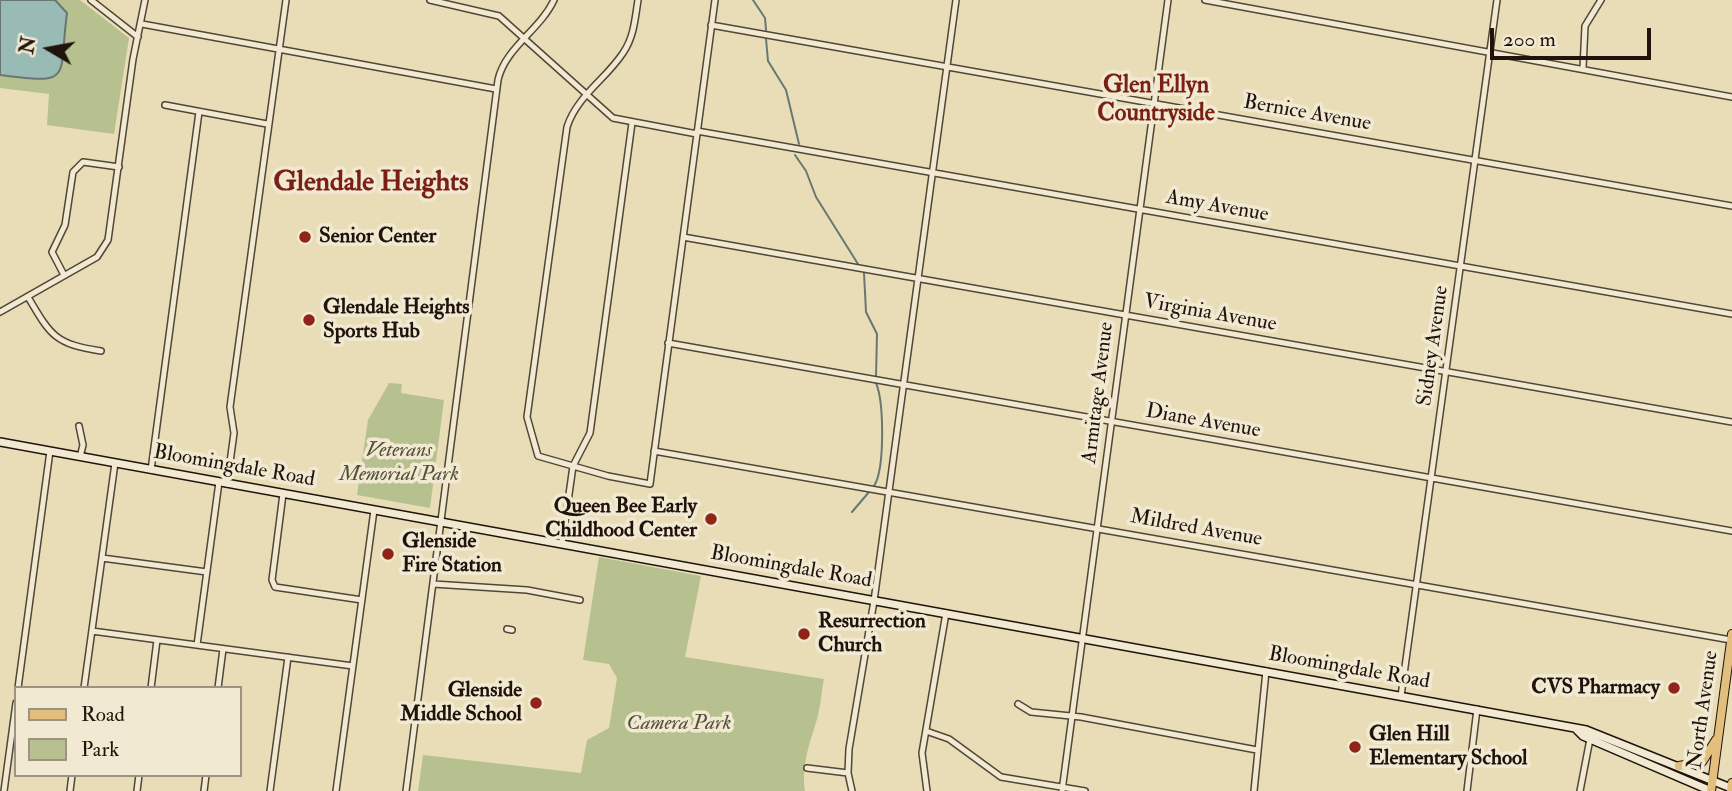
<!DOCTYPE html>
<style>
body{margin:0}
#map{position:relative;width:1732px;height:791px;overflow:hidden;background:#e9ddb8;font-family:"IM FELL Double Pica",serif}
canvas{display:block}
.legend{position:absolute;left:14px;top:686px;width:228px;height:91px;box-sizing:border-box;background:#f1e9d1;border:2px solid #9d9382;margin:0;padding:9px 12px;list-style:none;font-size:21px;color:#1f130b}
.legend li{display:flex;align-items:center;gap:14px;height:35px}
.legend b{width:35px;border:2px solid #9d9382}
.north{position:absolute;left:14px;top:14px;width:70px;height:70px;-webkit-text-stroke:5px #f1e9d1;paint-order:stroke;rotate:280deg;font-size:19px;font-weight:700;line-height:28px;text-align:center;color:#1f130b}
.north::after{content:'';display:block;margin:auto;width:24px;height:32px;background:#1f130b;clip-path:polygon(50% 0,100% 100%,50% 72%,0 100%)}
.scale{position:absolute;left:1490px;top:28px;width:161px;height:32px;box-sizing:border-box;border:4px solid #1f130b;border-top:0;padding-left:9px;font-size:21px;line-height:24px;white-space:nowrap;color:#1f130b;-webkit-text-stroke:5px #f1e9d1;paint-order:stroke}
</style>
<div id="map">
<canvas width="1732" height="791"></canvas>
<ul class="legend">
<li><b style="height:9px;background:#e4be7c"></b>Road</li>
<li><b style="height:19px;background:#b6c18f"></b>Park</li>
</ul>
<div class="north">N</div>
<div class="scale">200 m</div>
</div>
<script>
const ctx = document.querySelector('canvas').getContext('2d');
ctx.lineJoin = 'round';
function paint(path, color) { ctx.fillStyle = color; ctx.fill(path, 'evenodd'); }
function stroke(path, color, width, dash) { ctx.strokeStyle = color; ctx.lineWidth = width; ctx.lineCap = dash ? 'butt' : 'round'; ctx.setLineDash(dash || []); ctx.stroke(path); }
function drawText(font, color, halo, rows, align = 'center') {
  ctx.font = font + ' "IM FELL Double Pica",serif'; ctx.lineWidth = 7; ctx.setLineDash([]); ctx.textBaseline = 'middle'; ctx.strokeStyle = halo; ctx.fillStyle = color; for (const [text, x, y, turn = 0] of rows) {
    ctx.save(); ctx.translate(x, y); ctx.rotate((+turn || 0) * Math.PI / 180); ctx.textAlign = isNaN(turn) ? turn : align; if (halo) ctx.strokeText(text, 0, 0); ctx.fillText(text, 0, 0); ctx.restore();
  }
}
const green = new Path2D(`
 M0,0H80L129,38L114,134L47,125L49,94L0,88Z
 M389,383L402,384L401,393L444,400L430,508L357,495L368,420Z
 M599,557L701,576L685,657L824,679C821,692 821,706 817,719C810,743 801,765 805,791H418L423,755L581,773L587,740L609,728L617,678L609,664L583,660Z`);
const water = new Path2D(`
 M0,0H55L67,13C58,79 75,85 0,75Z`);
const stream = new Path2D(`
 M753,0L765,18L766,30
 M766,39L768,61L786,90L799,144
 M795,155L806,171L816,197L858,264
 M864,273L866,312L877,334L876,377
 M874,486C885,469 884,402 876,383
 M852,512L869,492`);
const minor = new Path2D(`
 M91,0L138,37
 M430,0L499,16L613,118L697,134
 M638,0C635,19 634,37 623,53C606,79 577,96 567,127L527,417L538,456L608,476L650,484L715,0
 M1205,0L1732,97
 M142,24L496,89
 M711,25L1732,206
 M1583,68L1585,26L1601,0
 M165,105L267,124
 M697,131L1732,314
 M683,237L1732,422
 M64,275L52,252L65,225L73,172L83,162L119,167
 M28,297C51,336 55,344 101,351
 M0,312L97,257L108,240L133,59L145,0
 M668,343L1732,531
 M79,426L83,445L80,457
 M654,451L1731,640
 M151,470L199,112
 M227,484L234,433L230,407L286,0
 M283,494L272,580L275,587L362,600
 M562,544L573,466L590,433L632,123
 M102,558L207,572
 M433,584L527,590L580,600
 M507,629L512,630
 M92,631L353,666
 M197,645L219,482
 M18,688L50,451
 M84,688L115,463
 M151,688L157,640
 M218,688L223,649
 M1401,696L1497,0
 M1018,704L1031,712L1081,717L1257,750
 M926,731L949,739L1001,777L1085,791
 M807,768L848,773
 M4,791L16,703
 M70,791L72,775
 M137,791L139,775
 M204,791L206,775
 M270,791L288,657
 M336,791L374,510
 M406,791L498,80C505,48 540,30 554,0
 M852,791L848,773L849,749L874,601L956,0
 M927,791L922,753L946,613
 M1062,791L1168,0
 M1254,791L1266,671
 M1467,791L1477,709
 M1580,791L1590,739`);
const secondary = new Path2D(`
 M0,442L1586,730L1731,788
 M1577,730L1583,736L1711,791`);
const primary = new Path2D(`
 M1679,766L1702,762L1716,740
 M1711,791L1732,634
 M1731,791L1732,783`);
const markers = [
 [305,237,7,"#8f2418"],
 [309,320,7,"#8f2418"],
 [711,519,7,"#8f2418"],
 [388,554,7,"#8f2418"],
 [804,634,7,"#8f2418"],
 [1674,688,7,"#8f2418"],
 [536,703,7,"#8f2418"],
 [1355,747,7,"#8f2418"]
];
const streetNames = [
 ["Bernice Avenue",1307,114,10],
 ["Amy Avenue",1217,207,10],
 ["Virginia Avenue",1210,314,10],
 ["Sidney Avenue",1434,346,-82],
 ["Armitage Avenue",1099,393,-83],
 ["Diane Avenue",1203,422,10],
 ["Bloomingdale Road",234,467,10],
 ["Mildred Avenue",1196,529,10],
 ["Bloomingdale Road",791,568,10],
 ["Bloomingdale Road",1349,669,10],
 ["North Avenue",1704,710,-82]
];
const poiNames = [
 ["Senior Center",319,237],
 ["Glendale Heights",323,308],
 ["Sports Hub",323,332],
 ["Queen Bee Early",697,507,"right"],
 ["Childhood Center",697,531,"right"],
 ["Glenside",402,542],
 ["Fire Station",402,566],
 ["Resurrection",818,622],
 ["Church",818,646],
 ["CVS Pharmacy",1660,688,"right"],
 ["Glenside",522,691,"right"],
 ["Middle School",522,715,"right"],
 ["Glen Hill",1369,735],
 ["Elementary School",1369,759]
];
const parkNames = [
 ["Veterans",399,451],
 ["Memorial Park",399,475],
 ["Camera Park",679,724]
];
const quarterNames = [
 ["Glen Ellyn",1156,87],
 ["Countryside",1156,115]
];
const districtNames = [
 ["Glendale Heights",371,184]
];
paint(green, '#b6c18f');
paint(water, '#99bbb5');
stroke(water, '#687871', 2);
stroke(stream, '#687871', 2);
stroke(minor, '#524636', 8);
stroke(secondary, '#1f130b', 10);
stroke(primary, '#1f130b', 10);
stroke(minor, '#f1e9d1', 5);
stroke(secondary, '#f1e9d1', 7);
stroke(primary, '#e4be7c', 8);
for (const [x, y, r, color] of markers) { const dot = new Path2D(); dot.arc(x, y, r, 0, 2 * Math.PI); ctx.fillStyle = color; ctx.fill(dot); stroke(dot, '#f1e9d1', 2.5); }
drawText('21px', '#1f130b', '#f1e9d1', streetNames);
drawText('bold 21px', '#1f130b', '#f1e9d1', poiNames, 'left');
drawText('italic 21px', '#545039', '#f1e9d1', parkNames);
drawText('bold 24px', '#7a1f14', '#f1e9d1', quarterNames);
drawText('bold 28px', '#7a1f14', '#f1e9d1', districtNames);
</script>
